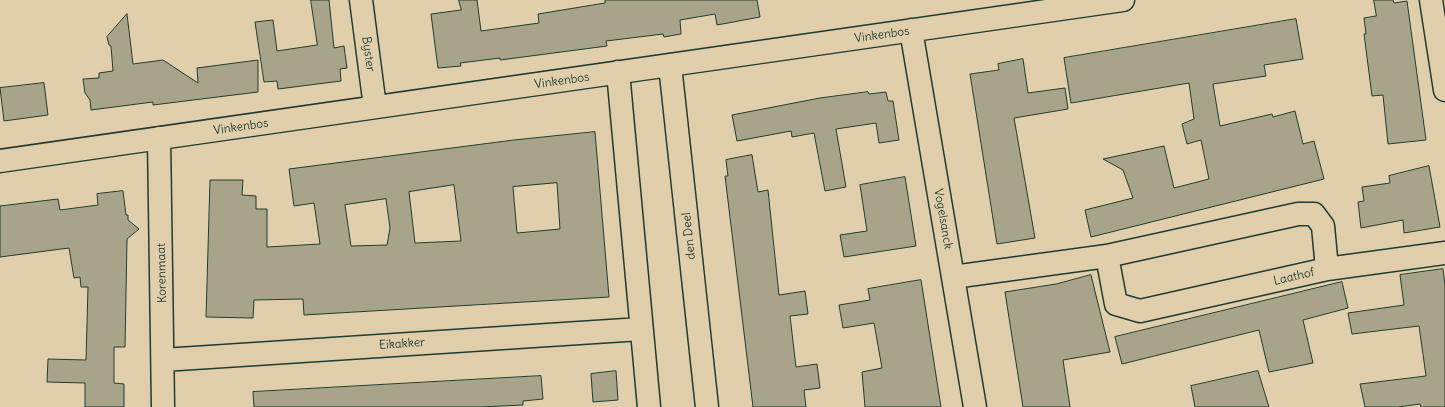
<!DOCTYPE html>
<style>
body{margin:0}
canvas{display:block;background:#e1cfac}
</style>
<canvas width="1445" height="407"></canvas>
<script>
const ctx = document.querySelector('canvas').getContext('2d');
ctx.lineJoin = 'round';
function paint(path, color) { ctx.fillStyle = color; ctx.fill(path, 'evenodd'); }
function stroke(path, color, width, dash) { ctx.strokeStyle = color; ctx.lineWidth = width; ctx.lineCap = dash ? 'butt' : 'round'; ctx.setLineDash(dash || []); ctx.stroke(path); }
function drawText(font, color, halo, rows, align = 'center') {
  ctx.font = font + ' Delius,sans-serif'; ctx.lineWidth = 4; ctx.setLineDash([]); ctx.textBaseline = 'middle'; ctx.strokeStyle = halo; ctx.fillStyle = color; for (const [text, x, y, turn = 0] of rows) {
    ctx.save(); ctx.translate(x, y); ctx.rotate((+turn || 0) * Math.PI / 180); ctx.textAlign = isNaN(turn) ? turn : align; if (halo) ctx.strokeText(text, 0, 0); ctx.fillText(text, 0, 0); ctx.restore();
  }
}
const building = new Path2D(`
 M311,0H329L334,48L344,46L347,68L340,69L341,81L278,89L277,81L264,82L255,22L273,20L277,51L317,45Z
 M459,0H477L481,31L539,23L538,14L605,3V0H757L760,17L717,25L715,14L680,20L681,34L664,37L663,34L606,41L607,46L500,60V58L460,63L461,66L438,68L431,14L461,10Z
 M1374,0H1393L1394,3L1407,1L1426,140L1388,144L1383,95L1372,96L1364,34H1366L1364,18L1376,16Z
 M127,14L133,64L163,60L198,83L197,68L258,60V92L153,105V102L91,110L90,100L85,93L83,79L99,78V73L113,71L111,46L109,45L107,37Z
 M1296,19L1303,59L1264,65L1266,76L1213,84L1220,126L1272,114L1273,117L1295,111L1303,144L1314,141L1324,179L1091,237L1085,210L1133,198L1123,170L1103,159L1164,146L1174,188L1209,179L1201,140L1187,144L1182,124L1194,119L1189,83L1071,103L1064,58Z
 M1023,59L1028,93L1065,88L1068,109L1014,118L1035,238L997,244L970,74L999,70L998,64Z
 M44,83L48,115L4,121L0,88Z
 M868,92L869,94L886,92L888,101H893L899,140L879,143L876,123L836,129L846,187L825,191L814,133L792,137L791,131L737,141L732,115L820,98Z
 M595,132L609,297L304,315L303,299L254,300L253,318L206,317L210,180H243L242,195L256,196V209H267V247L320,244L314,203L294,206L289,169L514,140ZM557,183L560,229L517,233L513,187ZM454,185L461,241L415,243L409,192ZM386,199L390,228L387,245L351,246L345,205Z
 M752,155L758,192L768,190L779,295L805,291L808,314L790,316L796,367L817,364L820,388L804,390L806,407H753L725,176H728L726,160Z
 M1429,166L1440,227L1404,233L1403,220L1361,228L1358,202L1364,201L1362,187L1390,183L1389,176Z
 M905,177L916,246L844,257L840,235L867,231L860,185Z
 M123,191L126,215H128V220L139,229L127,239L125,347H114V383L124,384V407H85V383L47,382L48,359L86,360L88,287H81L80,277L74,278L69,248L0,257V206L58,199L60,210L98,205L97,194Z
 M1443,269L1445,285V407H1421L1420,404L1398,407H1365L1360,384L1426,376L1419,326L1352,334L1348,313L1404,305L1400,275Z
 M1091,275L1110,352L1063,360L1070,407H1023L1005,292L1056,284Z
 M921,280L941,407H865L862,372L882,368L874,323L843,328L839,305L870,300L868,289Z
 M1342,282L1348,308L1303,320L1313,363L1269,372L1259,330L1122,364L1115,337Z
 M616,371L618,400L593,402L591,374Z
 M1258,371L1269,407H1195L1191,386Z
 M541,376L543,399L523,401V405L480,407H254L253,392Z`);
const street = new Path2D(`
 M361,0L375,107
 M1431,0L1445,90
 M911,30L975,407
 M670,65L707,407
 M618,72L649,407
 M159,138L163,407
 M0,161L1123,0
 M1327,269L1445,253
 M953,277L1107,256L1298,214H1314L1323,226L1327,269L1140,311L1116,304L1107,256
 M163,360L641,329`);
const streetNames = [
 ["Vinkenbos",882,35,-8],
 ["Byster",368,54,82],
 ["Vinkenbos",562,81,-8],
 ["Vinkenbos",241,127,-8],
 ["Vogelsanck",943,219,80],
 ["den Deel",689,236,-96],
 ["Korenmaat",162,273,-91],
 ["Laathof",1294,277,-13],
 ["Eikakker",402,344,-4]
];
paint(building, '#a8a489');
stroke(building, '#1f3d34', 1);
stroke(street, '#1f3d34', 25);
stroke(street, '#e1cfac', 22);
drawText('12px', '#1f3d34', '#e1cfac', streetNames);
</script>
